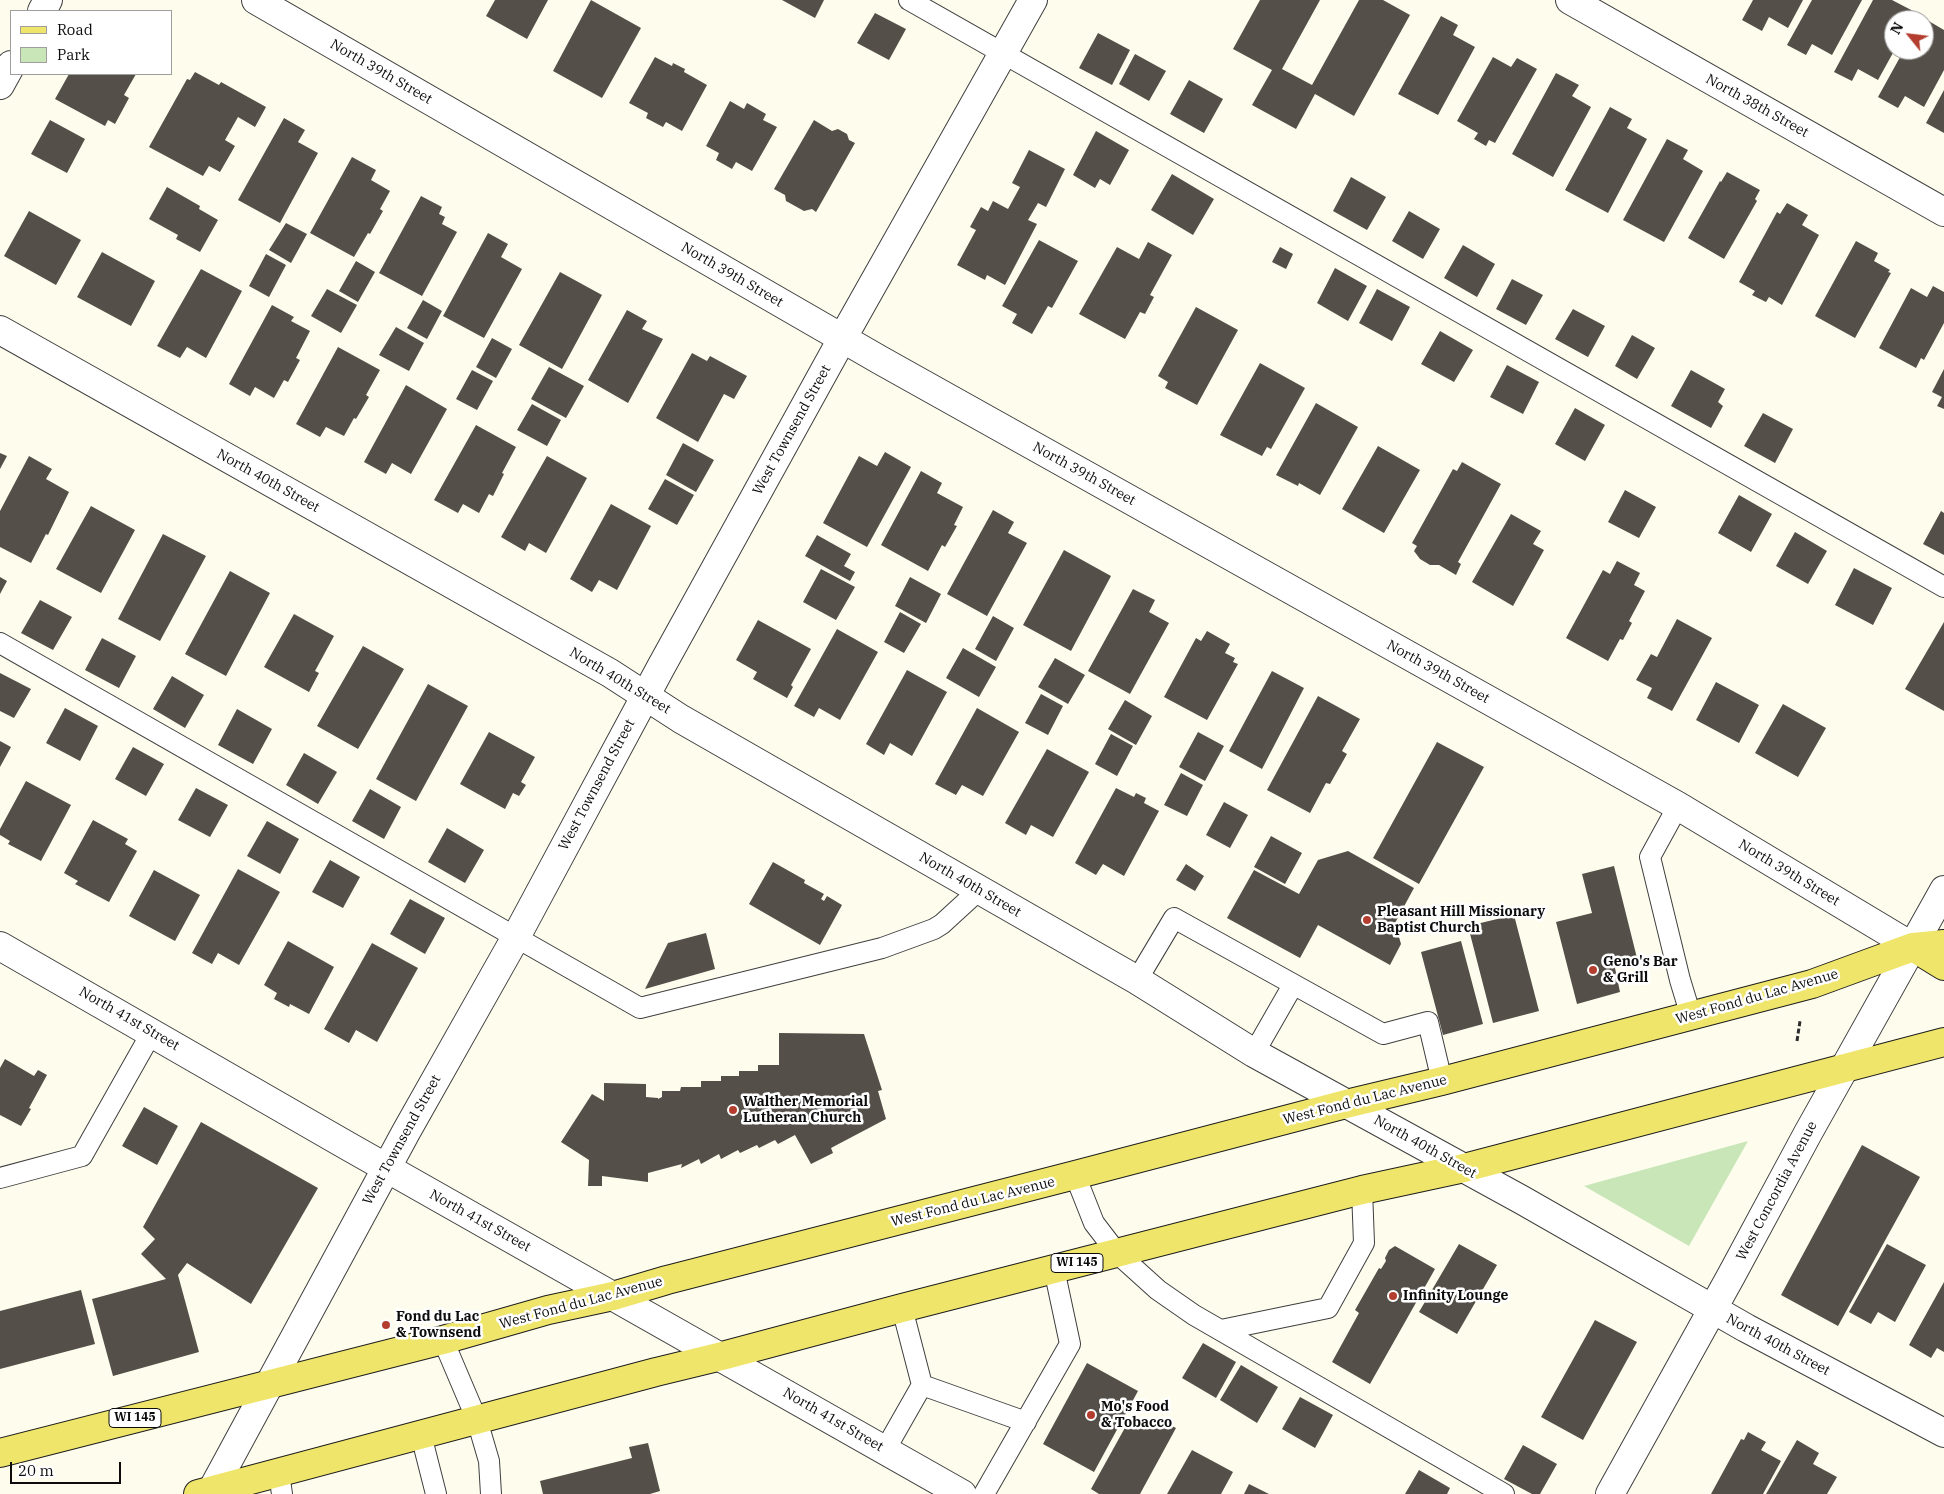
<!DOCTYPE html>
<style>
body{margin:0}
#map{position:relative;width:1944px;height:1494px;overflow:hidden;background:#fefded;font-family:"IBM Plex Serif",serif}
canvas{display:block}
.legend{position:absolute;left:10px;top:10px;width:162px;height:65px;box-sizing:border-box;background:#fff;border:1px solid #9e9e9e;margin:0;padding:6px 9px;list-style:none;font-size:15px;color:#0c0c0c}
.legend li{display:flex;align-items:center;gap:10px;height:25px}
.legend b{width:25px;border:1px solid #9e9e9e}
.north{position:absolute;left:1884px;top:10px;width:50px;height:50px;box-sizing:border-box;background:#fff;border:1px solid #9e9e9e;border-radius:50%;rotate:299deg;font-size:14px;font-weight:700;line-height:20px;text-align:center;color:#0c0c0c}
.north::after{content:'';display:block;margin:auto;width:18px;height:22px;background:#b33d2e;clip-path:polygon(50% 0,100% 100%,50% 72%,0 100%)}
.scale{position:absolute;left:10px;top:1462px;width:111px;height:22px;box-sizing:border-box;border:2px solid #0c0c0c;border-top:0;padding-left:6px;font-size:15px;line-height:18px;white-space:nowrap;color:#0c0c0c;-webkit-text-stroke:4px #fff;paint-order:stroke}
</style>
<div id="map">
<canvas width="1944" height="1494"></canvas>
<ul class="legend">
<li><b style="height:6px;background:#efe56b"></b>Road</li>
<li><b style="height:14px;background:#c9e6b9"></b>Park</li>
</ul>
<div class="north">N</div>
<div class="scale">20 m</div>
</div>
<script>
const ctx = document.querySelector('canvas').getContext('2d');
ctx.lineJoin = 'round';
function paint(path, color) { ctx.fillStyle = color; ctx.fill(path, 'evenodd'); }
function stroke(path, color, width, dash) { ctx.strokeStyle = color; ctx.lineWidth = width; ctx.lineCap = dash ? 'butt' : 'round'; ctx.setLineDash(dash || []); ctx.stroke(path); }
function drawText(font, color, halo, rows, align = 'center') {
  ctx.font = font + ' "IBM Plex Serif",serif'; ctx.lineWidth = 5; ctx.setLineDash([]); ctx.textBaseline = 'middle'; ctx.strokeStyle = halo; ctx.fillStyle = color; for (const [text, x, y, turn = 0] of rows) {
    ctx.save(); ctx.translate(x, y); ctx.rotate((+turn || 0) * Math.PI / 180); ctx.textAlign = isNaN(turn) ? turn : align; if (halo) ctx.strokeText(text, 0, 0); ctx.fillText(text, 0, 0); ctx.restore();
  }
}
const green = new Path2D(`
 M1748,1141L1689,1246L1584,1186Z`);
const building = new Path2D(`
 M495,0H548L527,39L486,16Z
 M591,0L641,28L602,98L553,71Z
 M782,0H824L815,18Z
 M1260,0H1320L1282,69L1312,85L1359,0H1383L1410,15L1354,116L1315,94L1296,129L1252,105L1272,70L1233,49Z
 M1753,0H1803L1788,28L1769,17L1762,31L1742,20Z
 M1812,0H1862L1832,55L1812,44L1806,55L1787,45Z
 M1873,0H1892L1915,12L1911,20H1894V51L1878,80L1858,69L1852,81L1834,72Z
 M875,13L906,29L889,60L857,43Z
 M1441,16L1458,25L1453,35L1475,47L1438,115L1398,94Z
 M1922,17L1944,30V70L1924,107L1905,96L1898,108L1878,97L1904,50H1924V20H1920Z
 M1098,33L1130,50L1112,85L1079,68Z
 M1135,54L1166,71L1149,101L1119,84Z
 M655,57L672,66L673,63L685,69L684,72L707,85L682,131L666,122L663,127L646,118L648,113L629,103Z
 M1493,57L1511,67L1517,58L1537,69L1495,143L1489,140L1486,146L1474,139L1478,133L1457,121Z
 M195,72L219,85L221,82L266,107L255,127L238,117L225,140L235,146L220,172L209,166L203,176L149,147L187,79L190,80Z
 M1556,73L1579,85L1572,96L1591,107L1553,177L1512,154Z
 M69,74H136L124,95L129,98L115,124L108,120L105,126L55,99Z
 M1189,80L1223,99L1204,133L1170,114Z
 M1944,90V133L1926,123Z
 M730,101L744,109L747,103L766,114L763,120L777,127L752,171L736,162L732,169L716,160L719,153L706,146Z
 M1610,107L1632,119L1627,128L1647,139L1608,213L1565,190Z
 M284,118L305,130L298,142L318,153L280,223L238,200Z
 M50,120L85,139L67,173L31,154Z
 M814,120L832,131L838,129L847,134L849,140L855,143L816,212L812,209L804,211L786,201L785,195L774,189Z
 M1096,131L1129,150L1110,185L1100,179L1095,188L1073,175Z
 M1667,139L1688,150L1683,159L1703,171L1664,242L1623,220Z
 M1029,150L1065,169L1046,207L1038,203L1028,220L1037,224L1005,285L987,275L985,280L957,265L976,230L970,227L981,207L988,211L993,201L1008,209L1020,187L1012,183Z
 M352,157L376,170L371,180L390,191L380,209L383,211L370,234L368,233L354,257L310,233Z
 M1727,172L1760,190L1755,199L1757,201L1724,259L1688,238L1720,181L1721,182Z
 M1172,174L1214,199L1193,235L1151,210Z
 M1351,177L1386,197L1367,230L1333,211Z
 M167,187L200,206L199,209L218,220L200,252L176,239L178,235L149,219Z
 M421,196L442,207L439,214L445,217L442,224L457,232L422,296L379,273Z
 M1787,203L1808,215L1802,225L1819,235L1782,305L1769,297L1766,302L1752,295L1755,291L1739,282L1777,212L1780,214Z
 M29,211L81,240L56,285L4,256Z
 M1409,211L1440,229L1423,259L1392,241Z
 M286,223L307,234L291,263L269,250Z
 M488,233L508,244L501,257L522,269L484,338L443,316Z
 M1039,240L1078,261L1052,308L1048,306L1032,334L1012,323L1017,314L1002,306Z
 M1856,241L1878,253L1874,261L1890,270L1888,272L1891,273L1855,338L1815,316Z
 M1148,242L1172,255L1150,295L1154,297L1145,314L1140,312L1125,339L1079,314L1117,247L1139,259Z
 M1463,245L1495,264L1477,297L1444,278Z
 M1280,247L1293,254L1286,269L1272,262Z
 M102,252L155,281L131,326L77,297Z
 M266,254L286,265L269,297L249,286Z
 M356,261L375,272L358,302L339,291Z
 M1335,268L1367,286L1348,321L1317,303Z
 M201,269L242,291L206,358L187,347L180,358L157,346Z
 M560,272L602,295L562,369L519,345Z
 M1512,279L1543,295L1526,325L1496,309Z
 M1933,286L1944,292V323L1924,360L1921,358L1916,368L1879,348L1911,288L1927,297Z
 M327,289L357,305L341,333L311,316Z
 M1377,289L1410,307L1392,341L1359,323Z
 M423,300L442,311L427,339L407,328Z
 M272,305L294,317L291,321L310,331L296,358L300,360L288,382L284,380L274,398L255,387L250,396L229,384Z
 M1196,307L1238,330L1197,405L1165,388L1168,382L1158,376Z
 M1573,309L1605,326L1588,357L1555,339Z
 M627,310L647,321L642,329L663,339L628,403L588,380Z
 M396,327L424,343L409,371L379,355Z
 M1440,331L1473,350L1454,382L1421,364Z
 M1632,335L1655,348L1637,379L1615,366Z
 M492,338L512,349L496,378L476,367Z
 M338,347L380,370L366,395L369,397L356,419L354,418L344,436L326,427L320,437L296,424Z
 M692,353L707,361L710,356L747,376L734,399L724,394L698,442L656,418Z
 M1260,363L1305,388L1271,449L1267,447L1262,456L1220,435Z
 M1507,365L1539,382L1523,414L1490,397Z
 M549,367L584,386L566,418L531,399Z
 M1944,369V409L1937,406L1942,397L1932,392Z
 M472,370L493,381L477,410L456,399Z
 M1691,370L1725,389L1718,402L1723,406L1711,428L1671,406Z
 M406,385L447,409L411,474L392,463L386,474L364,462Z
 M1316,403L1358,427L1320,495L1299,483L1298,486L1276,475Z
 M532,404L561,420L547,446L517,430Z
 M1575,408L1605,425L1585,461L1555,444Z
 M1763,413L1793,429L1775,463L1744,446Z
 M476,425L516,447L502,473L504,474L493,496L489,494L479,513L463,504L458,513L434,500Z
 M683,443L714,460L696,492L666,475Z
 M1378,446L1420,470L1384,533L1342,509Z
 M885,452L911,467L867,547L823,523L859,456L877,466Z
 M0,453L7,456L0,469Z
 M29,456L52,469L46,479L69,492L48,535L46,534L31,563L0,547V511Z
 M547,456L587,478L546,553L529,543L525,551L501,537Z
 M1462,462L1501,484L1458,562L1461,564L1456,575L1439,565H1430L1420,559L1414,551L1417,546L1412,543L1453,469L1457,471Z
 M921,471L942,483L937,493L963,507L954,525L957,526L945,547L942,545L928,571L881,545Z
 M665,479L694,495L677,525L648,509Z
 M1625,490L1656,507L1639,538L1608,522Z
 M1739,495L1772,514L1751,552L1718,533Z
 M611,504L651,526L617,590L599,580L592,592L570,579Z
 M91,506L135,530L101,593L56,569Z
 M993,510L1014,522L1008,533L1027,543L987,616L947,594Z
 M1941,511L1944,513V555L1923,544Z
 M1511,514L1541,531L1533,544L1544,550L1513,606L1472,582Z
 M1795,532L1827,551L1808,584L1776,566Z
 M163,534L206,556L160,641L118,619Z
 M817,535L851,554L844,566L855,572L850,581L805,556Z
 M1064,550L1111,576L1071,651L1023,625Z
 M1617,561L1640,573L1634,585L1645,591L1629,621L1632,623L1623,640L1620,639L1608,661L1566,638L1603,570L1610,574Z
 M1854,568L1892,588L1873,625L1835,605Z
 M821,569L855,587L836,620L803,602Z
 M230,571L270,593L226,676L185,654Z
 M0,577L7,581L0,594Z
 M910,577L941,594L926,623L895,606Z
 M1133,589L1155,600L1149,612L1169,623L1130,694L1088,671Z
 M40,600L72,617L53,650L21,633Z
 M900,612L921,624L904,653L884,642Z
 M294,614L334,636L315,671L319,673L309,692L264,667Z
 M993,616L1014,628L996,661L975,649Z
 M1677,619L1712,638L1672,711L1647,698L1652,688L1636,680L1651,654L1657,657Z
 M758,620L811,649L791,685L793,687L787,698L753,679L757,672L736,660Z
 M1944,622V711L1905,689Z
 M837,629L878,652L840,720L819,708L814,717L794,706Z
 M1207,631L1230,644L1225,653L1235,658L1233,662L1238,664L1207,720L1164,697L1196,638L1201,641Z
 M102,638L136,656L119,688L85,670Z
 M363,646L404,669L358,749L317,726Z
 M963,648L996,667L979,697L946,678Z
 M1055,658L1085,675L1068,704L1038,687Z
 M907,670L947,692L912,756L890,743L884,755L866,744Z
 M1272,671L1304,688L1262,769L1229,751Z
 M0,673L31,689L14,718L0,711Z
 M172,676L204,695L185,728L153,709Z
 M1716,682L1759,705L1739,743L1696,720Z
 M428,684L468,706L416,801L376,779Z
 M1041,694L1063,706L1048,735L1025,723Z
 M1318,696L1360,719L1342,751L1347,754L1330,784L1326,783L1310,813L1267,790Z
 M1125,700L1152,716L1136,745L1108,729Z
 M1783,704L1826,728L1798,777L1755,753Z
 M65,708L98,726L80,761L46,743Z
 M977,708L1019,732L983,796L962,785L956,795L935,784Z
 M237,709L272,729L253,764L218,745Z
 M489,732L535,757L521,782L526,785L519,796L513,793L505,809L460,784Z
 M1198,732L1224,746L1205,781L1179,767Z
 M1111,734L1133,746L1117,776L1095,764Z
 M0,741L11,747L0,767Z
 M1437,742L1484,767L1419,884L1373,858Z
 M133,747L164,764L146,796L115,779Z
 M1047,749L1089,772L1053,837L1031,825L1026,835L1005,823Z
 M304,753L337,772L318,804L286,785Z
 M1181,773L1203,785L1187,816L1164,805Z
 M26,781L71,805L41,861L8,844L10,841L0,835V829Z
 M196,788L228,805L210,837L178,820Z
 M1116,788L1134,797L1136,793L1146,798L1144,803L1159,811L1124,876L1103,864L1096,875L1075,863Z
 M370,789L401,807L384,839L352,821Z
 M1224,802L1248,815L1230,848L1206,835Z
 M93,820L128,839L125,844L137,851L109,902L75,884L78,881L64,873Z
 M267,821L299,839L280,874L247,856Z
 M447,828L484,850L465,883L428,862Z
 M1271,836L1302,853L1285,884L1254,867Z
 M1348,851L1414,888L1395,923L1401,944L1390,965L1318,925L1300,958L1227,918L1254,870L1299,894L1318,860Z
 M330,860L360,877L343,908L312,892Z
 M773,862L805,880L804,883L824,894L821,899L824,901L827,896L842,905L820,945L749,904Z
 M1186,864L1204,876L1195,891L1176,880Z
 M1614,866L1638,962L1615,968L1620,992L1577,1004L1556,922L1592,913L1582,874Z
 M238,869L280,892L239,965L218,953L212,964L192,953Z
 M154,870L200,895L175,941L129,916Z
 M410,899L445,918L425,954L390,934Z
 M1514,915L1539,1011L1493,1023L1468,926Z
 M706,933L715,969L645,989L668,943Z
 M288,941L334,967L309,1014L290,1004L289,1007L274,999L277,993L264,985Z
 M1461,941L1483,1024L1443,1035L1421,952Z
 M372,943L418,968L377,1042L356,1030L349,1043L324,1029Z
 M779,1033L864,1034L882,1090L878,1091L886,1119L831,1148L833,1153L811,1164L795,1135L778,1144L775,1140L759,1148L757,1145L740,1153L738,1150L721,1159L719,1154L701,1164L699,1159L681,1168L682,1164L648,1173V1182L602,1176V1186H588L589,1160L561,1142L592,1094L604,1101V1083L646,1084V1097L658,1098V1099L662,1097V1091H680L681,1087H701V1081H721V1076H739V1071H758V1065H779Z
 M5,1059L34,1076L38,1070L47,1075L29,1108L31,1109L21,1126L0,1115V1068Z
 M144,1107L178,1126L157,1165L122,1146Z
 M201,1122L318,1188L251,1304L187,1263L178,1275L199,1352L113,1376L92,1299L166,1279L141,1254L155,1239L143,1227Z
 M1862,1145L1920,1177L1838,1326L1781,1295Z
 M1459,1244L1497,1265L1457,1334L1419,1312Z
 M1887,1244L1926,1265L1895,1322L1878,1312L1871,1324L1849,1312Z
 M1395,1246L1435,1269L1370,1384L1332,1362L1359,1313L1355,1310L1379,1268L1381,1269L1386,1261L1385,1258L1389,1250Z
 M1944,1282V1352L1937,1348L1931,1358L1909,1345Z
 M81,1290L95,1344L0,1369V1311Z
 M1595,1320L1637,1342L1583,1440L1541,1417Z
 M1203,1343L1236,1362L1216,1398L1182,1378Z
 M1087,1363L1138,1391L1094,1472L1043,1444Z
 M1241,1365L1278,1387L1257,1423L1220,1400Z
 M1300,1397L1333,1415L1315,1448L1282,1429Z
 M1132,1415L1151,1425L1155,1417L1176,1428L1140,1494H1099L1091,1489Z
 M1748,1432L1766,1442L1761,1450L1781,1461L1763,1494H1711L1741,1439L1744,1440Z
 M1797,1440L1819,1453L1813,1464L1837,1477L1827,1494H1766Z
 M648,1443L660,1491L650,1494H543L540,1481L632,1458L629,1447Z
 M1523,1445L1557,1464L1540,1494H1532L1504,1479Z
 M1192,1450L1233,1472L1221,1494H1167Z
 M1419,1470L1450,1488L1447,1494H1405Z
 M1249,1484L1269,1494H1244Z`);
const path = new Path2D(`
 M1797,1041L1800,1021`);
const lane = new Path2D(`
 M909,0L1944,587
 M0,643L640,1008L882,948L934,929L942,924L978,891
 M1678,806L1650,857L1680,980L1691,1016
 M1137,980L1174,918L1383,1034L1428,1022L1442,1081
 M1254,1053L1293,985
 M1075,1175L1094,1223L1117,1253L1158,1290L1194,1315L1504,1494
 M0,1178L82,1156L152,1032
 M1221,1330L1328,1308L1364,1243L1362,1190
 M443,1340L477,1420L489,1461L491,1494
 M922,1385L1026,1422
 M421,1435L436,1494
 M885,1450L922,1385L902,1308
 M279,1473L282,1494
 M984,1494L1070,1344L1054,1269`);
const street = new Path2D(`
 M256,0L880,360L1678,806L1913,947
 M1570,0L1944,212
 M42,11L48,0
 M0,85L11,65
 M0,330L610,673L681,719L1137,980L1254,1053L1522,1200L1746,1328L1944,1433
 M0,946L346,1145L962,1494
 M210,1494L406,1132L516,937L661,667L842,339L1033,0
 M1610,1494L1731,1276L1808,1133L1944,890`);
const primary = new Path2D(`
 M1913,947L1944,966
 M0,1453L443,1340L548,1310L613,1296L667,1280L1075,1175L1346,1104L1442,1081L1812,984L1913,947L1944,944
 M198,1494L656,1372L722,1356L902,1308L1362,1190L1464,1168L1944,1042`);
const markers = [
 [1367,920,5,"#b33d2e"],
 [1593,970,5,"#b33d2e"],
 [733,1110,5,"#b33d2e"],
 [1393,1296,5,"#b33d2e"],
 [386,1325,5,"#b33d2e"],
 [1091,1415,5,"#b33d2e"]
];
const shields = [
 [1077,1263,52],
 [135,1418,52]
];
const shieldNames = [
 ["WI 145",1077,1263],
 ["WI 145",135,1418]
];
const streetNames = [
 ["North 39th Street",381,72,30],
 ["North 38th Street",1757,106,29],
 ["North 39th Street",732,275,30],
 ["West Townsend Street",792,430,-61],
 ["North 39th Street",1084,474,29],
 ["North 40th Street",268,481,29],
 ["North 39th Street",1438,672,29],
 ["North 40th Street",620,681,31],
 ["West Townsend Street",597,785,-62],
 ["North 39th Street",1789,873,31],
 ["North 40th Street",970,885,30],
 ["West Fond du Lac Avenue",1757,997,-16],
 ["North 41st Street",129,1019,30],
 ["West Fond du Lac Avenue",1365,1100,-14],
 ["West Townsend Street",402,1140,-61],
 ["North 40th Street",1425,1147,29],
 ["West Concordia Avenue",1777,1191,-62],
 ["West Fond du Lac Avenue",973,1202,-14],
 ["North 41st Street",480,1221,29],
 ["West Fond du Lac Avenue",581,1303,-15],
 ["North 40th Street",1778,1345,28],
 ["North 41st Street",833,1420,30]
];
const poiNames = [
 ["Pleasant Hill Missionary",1377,912],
 ["Baptist Church",1377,928],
 ["Geno's Bar",1603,962],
 ["& Grill",1603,978],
 ["Walther Memorial",743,1102],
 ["Lutheran Church",743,1118],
 ["Infinity Lounge",1403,1296],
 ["Fond du Lac",396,1317],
 ["& Townsend",396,1333],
 ["Mo's Food",1101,1407],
 ["& Tobacco",1101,1423]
];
paint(green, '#c9e6b9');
paint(building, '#544f49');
stroke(lane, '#3f3f3f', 22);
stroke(street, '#3f3f3f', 30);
stroke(primary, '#1d1d1d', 30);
stroke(path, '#2e2e2e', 3, [5, 2.5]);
stroke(lane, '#fff', 20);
stroke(street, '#fff', 28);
stroke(primary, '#efe56b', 28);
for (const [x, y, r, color] of markers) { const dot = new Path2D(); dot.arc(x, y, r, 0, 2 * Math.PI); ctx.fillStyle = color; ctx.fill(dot); stroke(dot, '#fff', 2); }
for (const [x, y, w] of shields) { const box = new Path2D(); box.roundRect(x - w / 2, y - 9.5, w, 19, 4); ctx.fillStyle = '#fff'; ctx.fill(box); stroke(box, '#0c0c0c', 1); }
drawText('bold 12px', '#0c0c0c', null, shieldNames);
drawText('14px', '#0c0c0c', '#fff', streetNames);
drawText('bold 14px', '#0c0c0c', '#fff', poiNames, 'left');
</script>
